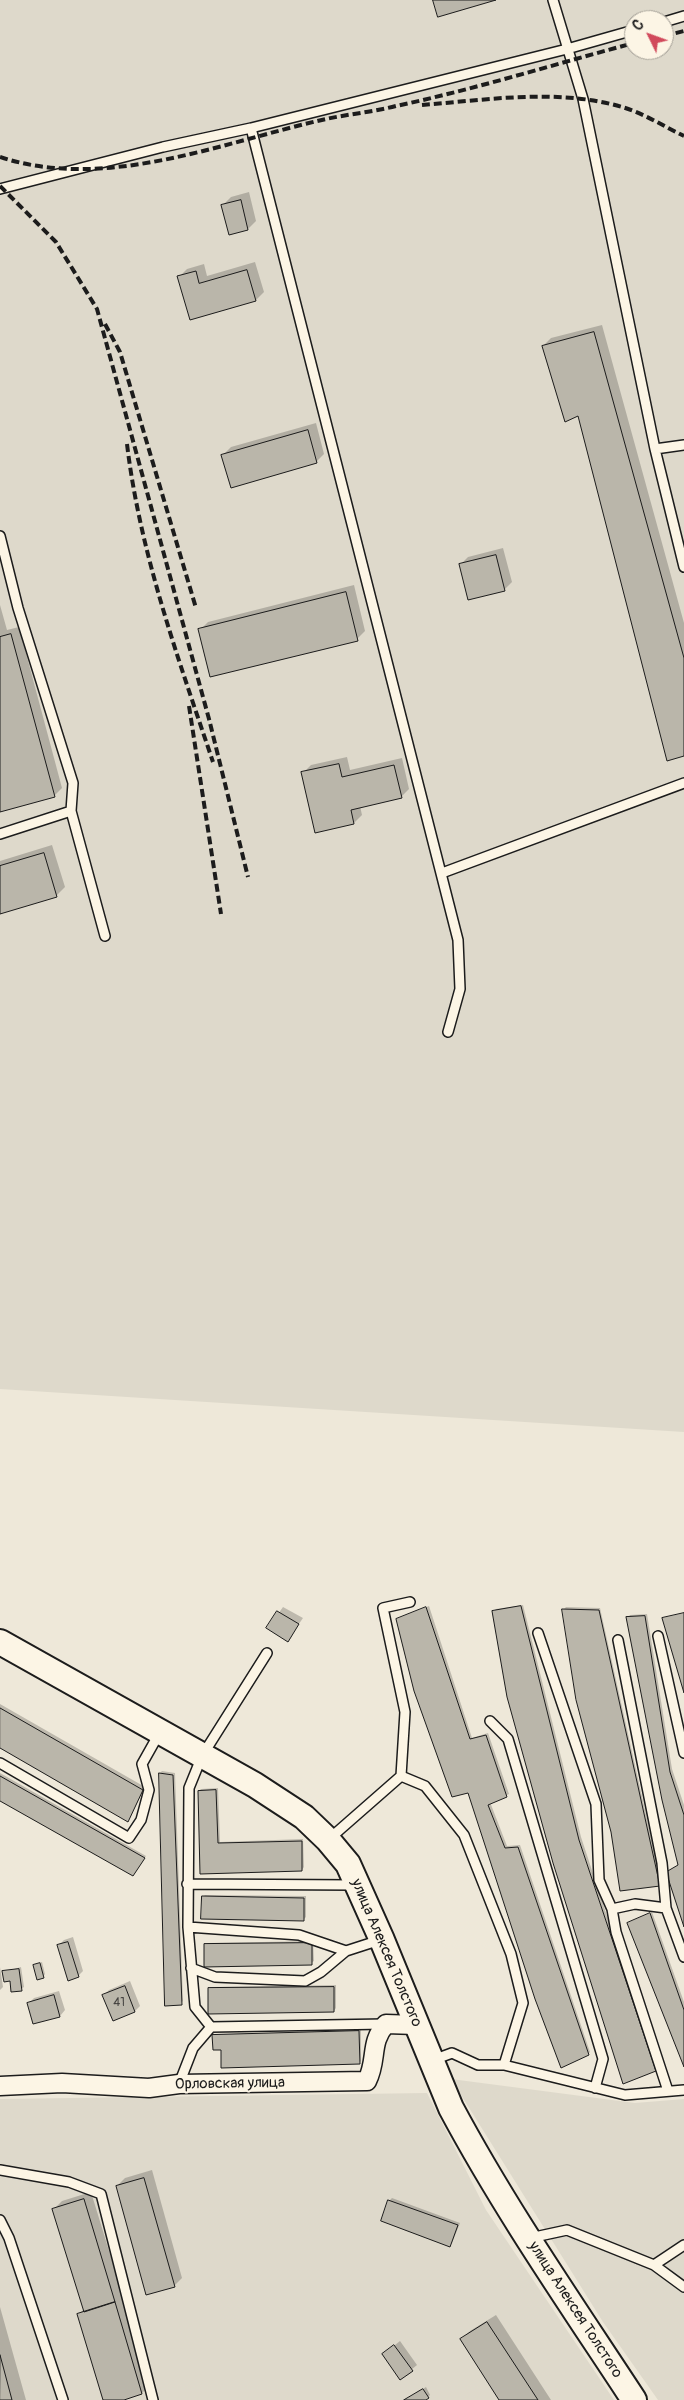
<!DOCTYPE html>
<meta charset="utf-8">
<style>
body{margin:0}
#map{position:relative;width:684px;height:2400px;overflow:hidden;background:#eee8d9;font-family:Pangolin,sans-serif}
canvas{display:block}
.north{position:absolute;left:624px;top:10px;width:50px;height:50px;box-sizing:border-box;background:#fcf5e5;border:1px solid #a29e95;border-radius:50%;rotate:312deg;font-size:14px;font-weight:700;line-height:20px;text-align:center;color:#1c1c1c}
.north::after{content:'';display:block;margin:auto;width:18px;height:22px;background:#d1495b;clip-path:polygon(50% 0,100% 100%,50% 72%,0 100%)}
</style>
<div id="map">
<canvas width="684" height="2400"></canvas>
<div class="north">С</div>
</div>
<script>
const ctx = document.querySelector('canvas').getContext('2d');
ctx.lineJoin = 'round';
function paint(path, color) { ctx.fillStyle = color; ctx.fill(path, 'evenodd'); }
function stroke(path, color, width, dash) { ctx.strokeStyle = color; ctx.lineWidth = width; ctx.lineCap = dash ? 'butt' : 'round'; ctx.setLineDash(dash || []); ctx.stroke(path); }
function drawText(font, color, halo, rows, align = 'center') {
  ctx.font = font + ' Pangolin,sans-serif'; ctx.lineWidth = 4; ctx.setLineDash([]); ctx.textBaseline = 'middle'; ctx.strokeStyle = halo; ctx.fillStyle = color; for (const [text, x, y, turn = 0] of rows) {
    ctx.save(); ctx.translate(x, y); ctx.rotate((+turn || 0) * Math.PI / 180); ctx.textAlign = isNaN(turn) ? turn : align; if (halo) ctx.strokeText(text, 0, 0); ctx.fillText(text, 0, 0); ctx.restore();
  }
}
const built = new Path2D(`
 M0,0H684V1432L0,1389ZM634,20H664V50H634Z
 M451,2079L635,2103L684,2099V2400H658L603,2322Z
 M427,2093L486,2210L614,2400H0V2099Z`);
const shadow = new Path2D(`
 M249,192L256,221L248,229L230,233L223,205L231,197Z
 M255,262L264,292L256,300L191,319L179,277L187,269L204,264L207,276Z
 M602,325L684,623V755L579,414L543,346L551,338Z
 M316,423L324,454L316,462L223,455L231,447Z
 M503,548L512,582L504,590L460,565L468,557Z
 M354,585L365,631L357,639L200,630L208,622Z
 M0,605L7,630L19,627L62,788L54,796L0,811Z
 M347,757L350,770L402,758L409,789L401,797L360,806L362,815L354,823L303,773L311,765Z
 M52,845L65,887L57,895L0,912V861Z
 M523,1605L581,1837L657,2068L655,2070L494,1612L496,1609Z
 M429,1606L472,1738L488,1733L509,1794L490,1802L507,1846L520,1845L590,2052L588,2054L469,1792L397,1619Z
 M283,1607L303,1618L288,1640L268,1628Z
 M566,1607L600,1608L661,1882L659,1885L613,1832L563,1610Z
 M647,1614L672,1769L684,1805V1923L667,1872L679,1865L628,1618L630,1615Z
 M0,1704L145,1787L130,1818L0,1746Z
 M162,1771L175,1773L183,2001L181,2003L166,2004L160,1773Z
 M0,1773L146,1856L135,1872L0,1800Z
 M218,1788L220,1842L303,1839L304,1867L302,1870L201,1873L199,1791L201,1789Z
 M205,1895L306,1896V1917L303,1920L203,1897Z
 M652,1912L684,2002V2064L628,1923Z
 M73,1937L83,1971L78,1976L58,1946L64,1940Z
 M313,1941L314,1961L311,1963L205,1945L208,1943Z
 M42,1962L45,1974L43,1977L34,1965Z
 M0,1967L3,1987L0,1990Z
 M21,1967L24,1987L21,1989L4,1972Z
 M130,1981L140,2006L135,2011L114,2020L104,1995L109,1990Z
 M336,1985V2008L334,2011L209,1989L211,1987Z
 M59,1991L65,2010L60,2016L29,2003L34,1998Z
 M361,2030V2061L359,2063L222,2049L213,2036L216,2034Z
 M152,2170L182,2278L174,2286L117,2186L125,2178Z
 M91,2192L150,2385L142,2393L119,2400H105L79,2314L84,2309L54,2209L62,2201Z
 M392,2198L460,2223L452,2243L450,2245L389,2201Z
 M0,2307L26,2400H0Z
 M496,2315L551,2400H501L462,2339L470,2331Z
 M400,2341L417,2365L401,2378L384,2354Z
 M426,2387L430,2395L428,2397L424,2400H406Z`);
const building = new Path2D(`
 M433,0H496L438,17Z
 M241,200L248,230L229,235L221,205Z
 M247,270L256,301L190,320L177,276L196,271L199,283Z
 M594,332L684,658V756L667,761L578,416L565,422L542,346Z
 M308,430L317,463L231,488L221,455Z
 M496,555L505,591L468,600L459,564Z
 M346,592L358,641L210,677L198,629Z
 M11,634L55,797L0,812V637Z
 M339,764L342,777L394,765L402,798L351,810L354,824L315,833L301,772Z
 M44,853L57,897L0,914V866Z
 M521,1606L579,1840L656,2071L623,2084L553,1863L507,1697L492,1611Z
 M426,1607L470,1739L486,1735L507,1797L488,1805L505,1848L518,1847L589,2055L561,2068L535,1999L468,1793L452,1797L414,1691L396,1619Z
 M562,1609L599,1610L660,1886L620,1891L611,1832L576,1700Z
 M277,1611L299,1624L288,1642L266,1628Z
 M684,1613V1693L662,1618Z
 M645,1616L670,1772L684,1815V1927L666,1872L678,1865L662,1800L626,1617Z
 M0,1708L143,1790L128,1822L0,1748Z
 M159,1773L173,1775L182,2005L165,2006Z
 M0,1776L145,1858L133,1876L0,1801Z
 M216,1790L218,1843L302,1841V1871L200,1874L198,1791Z
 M202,1896L304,1898V1921L201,1919Z
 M650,1913L684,2010V2067L627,1923Z
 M68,1942L79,1977L68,1981L57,1945Z
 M312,1943V1965L204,1967V1944Z
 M40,1963L44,1978L37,1980L33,1965Z
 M19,1969L22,1991L11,1992L10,1981L4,1982L2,1971Z
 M125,1986L135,2012L113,2021L102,1995Z
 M334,1987V2012L208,2014V1988Z
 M54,1995L60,2017L33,2024L27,2003Z
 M359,2031L360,2064L221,2068V2050H213L212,2035Z
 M144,2178L175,2287L146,2295L116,2186Z
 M84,2199L115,2302L84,2312L52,2209Z
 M388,2200L458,2225L450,2247L381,2221Z
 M115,2302L142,2394L124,2400H103L77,2314Z
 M487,2322L538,2400H499L460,2339Z
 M394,2345L413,2371L400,2380L382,2354Z
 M0,2355L12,2400H0Z
 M423,2389L429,2398L426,2400H404Z`);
const lane = new Path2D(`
 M553,0L583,99L655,449L684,567
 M664,22L684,16
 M251,128L458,940L460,989L448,1032
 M0,189L163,147L251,128L567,49L634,30
 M655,449L684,445
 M0,536L18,608L73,783L71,811L0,834
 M71,811L105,936
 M442,873L684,783
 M538,1633L596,1804L599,1880L612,1909L616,1932L668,2091
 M658,1636L684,1753
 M618,1640L662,1863L666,1908
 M490,1721L508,1739L603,2059L595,2088
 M0,1763L129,1838L141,1820L149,1790L142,1764L160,1732
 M401,1776L425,1786L464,1835L511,1954L523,2003L504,2065
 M328,1840L401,1776L405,1712L383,1608L410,1602
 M187,1884L354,1885
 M612,1909L635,1904L666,1908L684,1957
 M188,1927L299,1935L346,1951L380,1940
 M191,1968L215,1977L305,1981L321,1972L346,1951
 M211,2027L195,2007L188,1927L189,1788L202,1756L267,1653
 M433,2060L452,2053L478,2065H504L625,2095L684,2090
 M179,2084L193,2048L211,2027L385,2024
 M0,2170L69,2182L101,2194L153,2400
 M0,2220L9,2238L63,2400
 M530,2238L567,2230L654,2265L684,2287
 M654,2265L684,2245`);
const street = new Path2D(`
 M0,2086L62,2083L149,2088L179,2084L367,2081C378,2059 369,2043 386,2024L416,2025`);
const secondary = new Path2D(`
 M0,1642L255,1785L304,1817L328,1840L348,1864L382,1940L451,2108C505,2209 571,2304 634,2400`);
const rail = new Path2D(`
 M664,36L684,31
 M422,105C487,100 558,88 622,107C643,113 665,127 684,136
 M0,157C106,192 223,142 326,119C349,114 373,112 396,106C476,89 555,64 634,43
 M0,186L56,242L97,309L209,719L248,877
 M105,324L120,352L196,608
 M127,444C140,553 178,658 213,762
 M189,706L221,914`);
const numberNames = [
 ["41",119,2003]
];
const streetNames = [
 ["улица Алексея Толстого",386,1953,67],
 ["Орловская улица",230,2084,-1],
 ["улица Алексея Толстого",575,2310,57]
];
paint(built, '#ded9cb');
paint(shadow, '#0003');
paint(building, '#bab6aa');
stroke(building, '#1c1c1c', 1);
stroke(lane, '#1c1c1c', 12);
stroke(street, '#1c1c1c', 21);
stroke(secondary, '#1c1c1c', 28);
stroke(lane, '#fcf5e5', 9);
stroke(street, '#fcf5e5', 18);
stroke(secondary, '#fcf5e5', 24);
stroke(rail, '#1c1c1c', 4, [8, 4]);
drawText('12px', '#444240', null, numberNames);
drawText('15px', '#1c1c1c', '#fcf5e5', streetNames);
</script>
